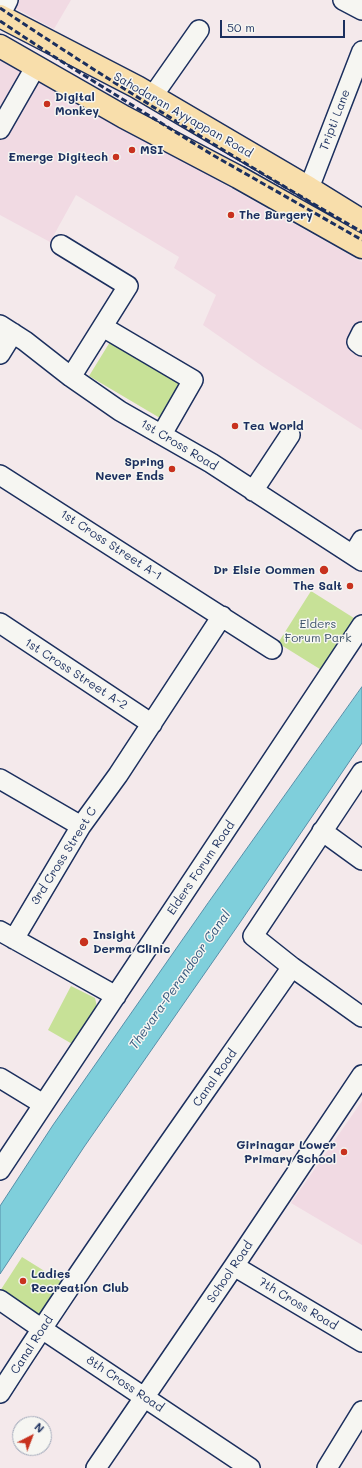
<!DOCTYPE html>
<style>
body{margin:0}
#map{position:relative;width:362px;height:1468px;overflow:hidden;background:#f4e9eb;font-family:Mali,sans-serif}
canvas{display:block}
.north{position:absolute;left:12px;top:1416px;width:40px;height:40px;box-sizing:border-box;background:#f6f6f2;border:1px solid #9ea6b7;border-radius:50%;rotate:42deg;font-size:11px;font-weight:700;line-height:16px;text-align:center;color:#1b2f5e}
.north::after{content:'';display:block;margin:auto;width:14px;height:18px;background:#c8321e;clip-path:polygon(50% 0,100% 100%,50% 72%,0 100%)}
.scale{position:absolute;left:220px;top:20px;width:125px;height:18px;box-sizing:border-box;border:2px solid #1b2f5e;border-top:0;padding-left:5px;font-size:12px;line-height:14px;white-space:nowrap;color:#1b2f5e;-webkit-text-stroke:3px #f6f6f2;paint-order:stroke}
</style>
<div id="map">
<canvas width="362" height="1468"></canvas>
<div class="north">N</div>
<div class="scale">50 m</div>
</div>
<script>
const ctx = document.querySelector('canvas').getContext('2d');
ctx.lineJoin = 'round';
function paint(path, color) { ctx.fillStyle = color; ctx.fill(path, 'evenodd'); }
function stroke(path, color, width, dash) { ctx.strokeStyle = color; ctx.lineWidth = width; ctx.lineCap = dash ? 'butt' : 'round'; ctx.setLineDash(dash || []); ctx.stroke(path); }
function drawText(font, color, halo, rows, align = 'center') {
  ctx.font = font + ' Mali,sans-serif'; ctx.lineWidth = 3; ctx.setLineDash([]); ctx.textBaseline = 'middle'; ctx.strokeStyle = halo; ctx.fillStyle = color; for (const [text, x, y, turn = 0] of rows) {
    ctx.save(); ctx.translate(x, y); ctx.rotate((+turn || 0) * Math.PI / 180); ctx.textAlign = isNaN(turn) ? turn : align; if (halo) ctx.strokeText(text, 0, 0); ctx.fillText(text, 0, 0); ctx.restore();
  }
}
const built = new Path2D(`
 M0,0H71L54,29Z
 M0,58L362,262V430L262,366L203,325L216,295L174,268L179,257L76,195L50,242L0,215Z
 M362,1101V1245L291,1203Z`);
const green = new Path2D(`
 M113,337L187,382L165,421L89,376Z
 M311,591L357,620L323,671L278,643Z
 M71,986L95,998L97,1007L74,1045L48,1030Z
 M22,1257L67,1285L41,1321L0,1291Z`);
const water = new Path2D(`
 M362,687V743L239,924L84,1147L0,1274V1206L53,1125L208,903Z`);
const street = new Path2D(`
 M343,0L362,10
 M0,16L8,0
 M152,97L199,30
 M0,129L36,66
 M309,188L362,51
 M61,245L128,286L71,377
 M0,325L25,341L71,377L120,411L211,463L362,561
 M103,327L193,380L162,434
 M362,332L357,342L362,346
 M0,354L13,333
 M0,475L272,649
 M253,491L290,435
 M353,555L362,540
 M0,623L152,724
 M0,779L81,826
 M322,831L362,860
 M0,931L116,996
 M14,939L81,826L118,775L222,616
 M292,967L362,1017
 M0,1078L43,1104
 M0,1170L362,625
 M234,1266L362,1342
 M0,1300L42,1329L250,1468
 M0,1393C93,1248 194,1108 292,967L253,936L362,772
 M96,1468L234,1266L362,1075
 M327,1468L362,1411`);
const primary = new Path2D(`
 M0,16L137,87L309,188L362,221
 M0,46L124,117L238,177L362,247`);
const rail = new Path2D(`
 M0,8C118,87 239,161 362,232
 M0,21L53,56L211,154L362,240`);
const markers = [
 [47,104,4,"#c8321e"],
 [132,150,4,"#c8321e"],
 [116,157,4,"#c8321e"],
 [231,215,4,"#c8321e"],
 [235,426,4,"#c8321e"],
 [172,469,4,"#c8321e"],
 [324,570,5,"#c8321e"],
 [350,586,4,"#c8321e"],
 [84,942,5,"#c8321e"],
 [344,1152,4,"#c8321e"],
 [23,1281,4,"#c8321e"]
];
const poiNames = [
 ["Digital",55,97],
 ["Monkey",55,111],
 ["MSI",140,150],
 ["Emerge Digitech",108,157,"right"],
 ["The Burgery",239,215],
 ["Tea World",243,426],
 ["Spring",164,462,"right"],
 ["Never Ends",164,476,"right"],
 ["Dr Elsie Oommen",315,570,"right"],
 ["The Salt",342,586,"right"],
 ["Insight",93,935],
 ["Derma Clinic",93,949],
 ["Girinagar Lower",336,1145,"right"],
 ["Primary School",336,1159,"right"],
 ["Ladies",31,1274],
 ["Recreation Club",31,1288]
];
const streetNames = [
 ["Sahodaran Ayyappan Road",183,115,30],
 ["Tripti Lane",335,120,-69],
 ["1st Cross Road",179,445,31],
 ["1st Cross Street A-1",111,545,33],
 ["1st Cross Street A-2",76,674,33],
 ["3rd Cross Street C",64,856,-58],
 ["Elders Forum Road",201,868,-56],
 ["Canal Road",215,1078,-55],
 ["School Road",230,1272,-56],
 ["7th Cross Road",298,1304,31],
 ["Canal Road",32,1345,-57],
 ["8th Cross Road",125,1384,34]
];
const parkNames = [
 ["Elders",318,624],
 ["Forum Park",318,638]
];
const waterNames = [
 ["Thevara-Perandoor Canal",180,980,-55]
];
paint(built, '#f1dae3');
paint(green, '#c7e197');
paint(water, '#7fcfdb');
stroke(water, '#578fa9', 1);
stroke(street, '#1b2f5e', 22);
stroke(primary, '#1b2f5e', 25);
stroke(street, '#f6f6f2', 19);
stroke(primary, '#f8deab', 22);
stroke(rail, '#1b2f5e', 3, [6, 3]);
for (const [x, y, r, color] of markers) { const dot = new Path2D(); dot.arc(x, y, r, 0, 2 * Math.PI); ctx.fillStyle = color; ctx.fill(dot); stroke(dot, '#f6f6f2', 1.5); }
drawText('bold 12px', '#1b2f5e', '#f6f6f2', poiNames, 'left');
drawText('12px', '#1b2f5e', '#f6f6f2', streetNames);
drawText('12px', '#3d5369', '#f6f6f2', parkNames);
drawText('italic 13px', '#34577d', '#f6f6f2', waterNames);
</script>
